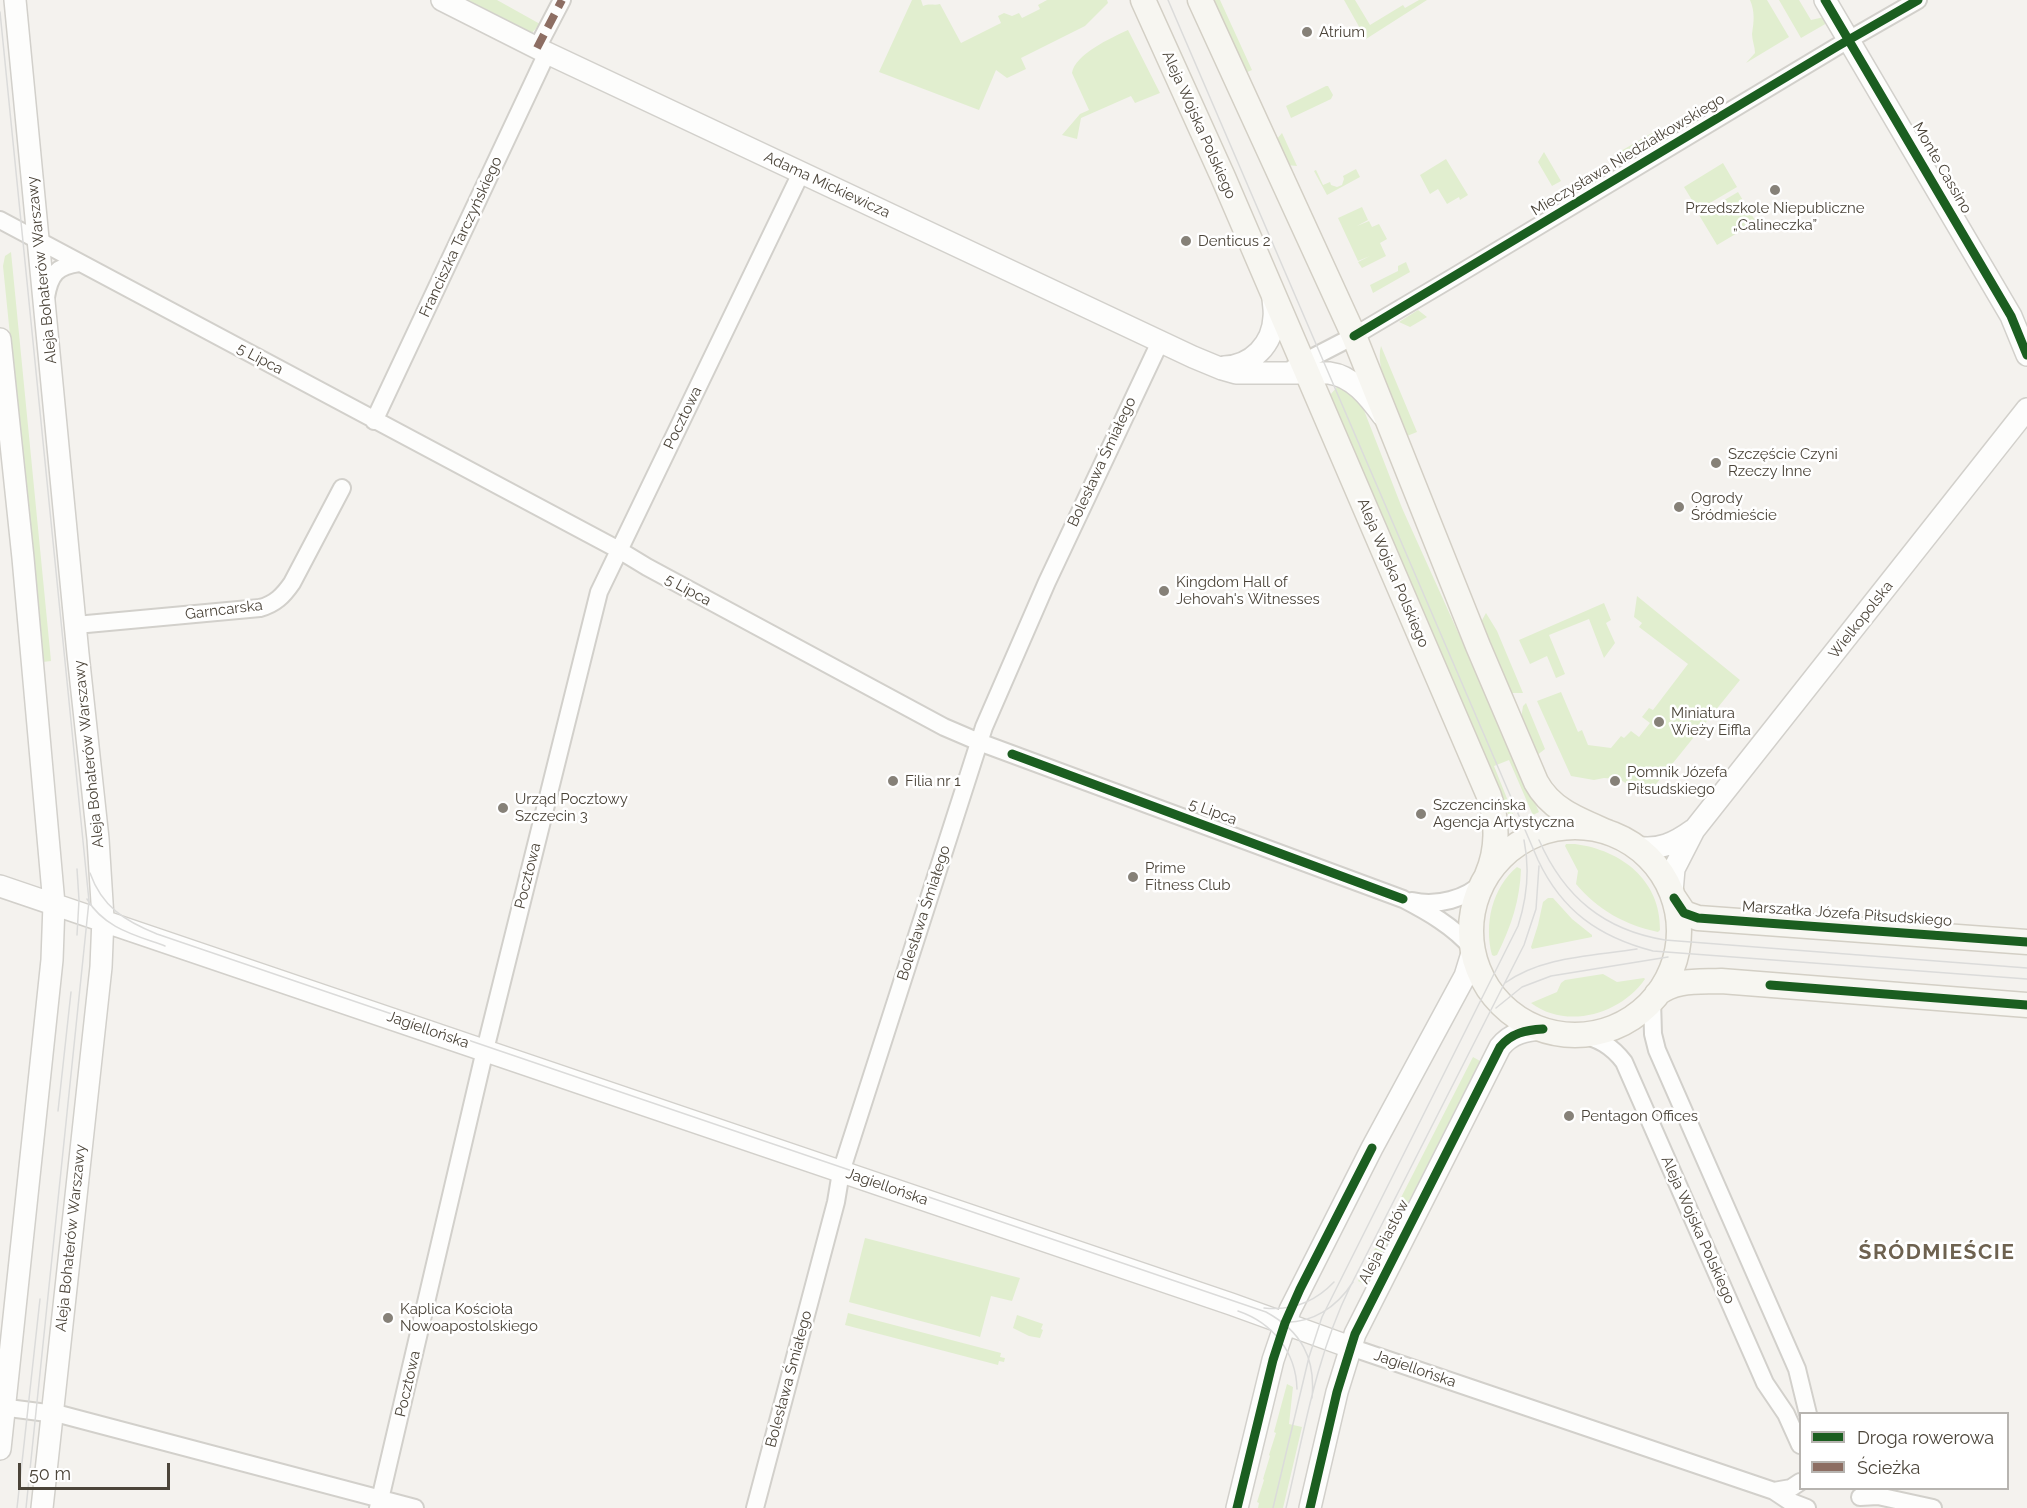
<!DOCTYPE html>
<meta charset="utf-8">
<style>
body{margin:0}
#map{position:relative;width:2027px;height:1508px;overflow:hidden;background:#f4f2ee;font-family:Raleway,sans-serif}
canvas{display:block}
.legend{position:absolute;left:1799px;top:1412px;width:210px;height:78px;box-sizing:border-box;background:#fff;border:2px solid #b7b4b0;margin:0;padding:8px 10px;list-style:none;font-size:18px;color:#4b4439}
.legend li{display:flex;align-items:center;gap:12px;height:30px}
.legend b{width:30px;border:2px solid #b7b4b0}
.scale{position:absolute;left:18px;top:1463px;width:152px;height:27px;box-sizing:border-box;border:3px solid #4b4439;border-top:0;padding-left:8px;font-size:18px;line-height:21px;white-space:nowrap;color:#4b4439;-webkit-text-stroke:4px #fff;paint-order:stroke}
</style>
<div id="map">
<canvas width="2027" height="1508"></canvas>
<ul class="legend">
<li><b style="height:8px;background:#1b5e20"></b>Droga rowerowa</li>
<li><b style="height:8px;background:#8d6e63"></b>Ścieżka</li>
</ul>
<div class="scale">50 m</div>
</div>
<script>
const ctx = document.querySelector('canvas').getContext('2d');
ctx.lineJoin = 'round';
function paint(path, color) { ctx.fillStyle = color; ctx.fill(path, 'evenodd'); }
function stroke(path, color, width, dash) { ctx.strokeStyle = color; ctx.lineWidth = width; ctx.lineCap = dash ? 'butt' : 'round'; ctx.setLineDash(dash || []); ctx.stroke(path); }
function drawText(font, color, halo, rows, align = 'center') {
  ctx.font = font + ' Raleway,sans-serif'; ctx.lineWidth = 5; ctx.setLineDash([]); ctx.textBaseline = 'middle'; ctx.strokeStyle = halo; ctx.fillStyle = color; for (const [text, x, y, turn = 0] of rows) {
    ctx.save(); ctx.translate(x, y); ctx.rotate((+turn || 0) * Math.PI / 180); ctx.textAlign = isNaN(turn) ? turn : align; if (halo) ctx.strokeText(text, 0, 0); ctx.fillText(text, 0, 0); ctx.restore();
  }
}
const green = new Path2D(`
 M463,0H497L540,24L530,35Z
 M912,0H921L923,6C930,3 934,6 940,4L961,43L1001,23L998,16L1004,13L1012,16L1019,13L1022,18L1040,9L1038,5L1047,0H1107L1108,3L1085,26L1021,58L1026,69L1007,78L996,70L979,110L879,72Z
 M1211,0H1220L1252,70L1245,73Z
 M1344,0H1355L1370,25L1403,5L1405,8L1419,0H1427L1366,39Z
 M1750,0H1767L1789,37L1746,63L1755,53C1755,47 1752,40 1752,34C1754,21 1755,12 1750,0Z
 M1779,0H1799L1811,20L1824,17L1827,23L1801,38Z
 M1128,30L1160,93L1135,103L1131,96L1081,118L1077,139L1062,135L1080,114L1089,110L1072,73C1075,54 1111,38 1128,30Z
 M1326,86H1328L1333,95L1331,99L1291,118L1286,106Z
 M1657,130L1670,134L1624,161L1614,155Z
 M1282,133L1297,166L1287,165L1276,140Z
 M1544,152L1561,181L1552,186L1538,162Z
 M1446,159L1468,195L1460,200L1459,197L1447,204L1438,189L1430,194L1420,175Z
 M1723,163L1737,187L1698,210L1684,187Z
 M1356,169L1360,177L1327,195L1314,171L1316,170L1323,185L1330,182L1331,185L1337,187L1342,185L1344,179L1343,176Z
 M1738,192L1756,222L1717,245L1699,215Z
 M1362,207L1368,220L1357,226L1369,221L1372,227L1379,224L1387,239L1380,243L1386,256L1362,268L1358,262L1370,256L1358,261L1338,218Z
 M11,252L51,661L43,662L3,266L5,256Z
 M1406,262L1410,272L1373,293L1370,285L1398,271V266Z
 M1418,310L1427,317L1410,327L1399,322Z
 M1381,346L1417,432L1407,436C1398,412 1374,370 1381,346Z
 M1337,387H1343L1360,400L1402,508L1539,812L1533,815L1532,813L1509,760L1494,766L1516,821V823L1513,825L1330,399V395Z
 M1637,596L1740,680L1652,789L1632,787L1619,779L1604,778L1594,780L1571,776L1537,701L1561,692L1578,732L1582,730L1588,745L1611,748L1621,736L1624,738L1631,731L1639,737L1650,723L1642,717L1649,708L1653,710L1688,664L1639,627L1642,623L1634,617Z
 M1604,603L1611,620L1606,623L1615,643L1604,658L1589,619L1549,635L1565,674L1556,678L1547,656L1530,664L1519,640Z
 M1486,613L1497,631L1523,693H1510L1481,622Z
 M1526,703L1545,749L1536,756L1521,719L1523,706Z
 M1575,844C1621,850 1661,880 1660,930L1658,932C1625,925 1598,910 1576,884L1578,871L1565,846L1566,844Z
 M1517,867L1521,869C1520,900 1511,927 1497,955L1494,956L1492,955C1484,924 1492,888 1517,867Z
 M1548,898H1553L1572,919L1592,935V937L1532,949L1531,947L1538,925L1543,902Z
 M1603,974L1617,982L1644,978L1645,979C1621,1014 1567,1030 1531,1003L1557,992L1561,983L1565,980Z
 M1473,1057L1480,1061L1379,1260L1380,1261L1366,1285L1358,1281L1368,1263L1372,1265L1374,1262L1369,1260Z
 M865,1238L1020,1278L1012,1301L991,1296L980,1337L977,1336L849,1302Z
 M848,1313L1001,1353L1000,1357L1005,1358L1004,1362L999,1361L998,1365L845,1325Z
 M1017,1315L1043,1324L1041,1329L1043,1330L1040,1338L1029,1336L1013,1328Z
 M1287,1384L1293,1387L1289,1424L1302,1427L1283,1508H1258L1259,1503L1257,1502L1264,1480L1263,1479L1270,1456L1269,1455L1276,1433L1274,1432Z`);
const minor = new Path2D(`
 M537,48L562,0
 M0,220L619,550L647,567L944,727L979,742L1403,899C1428,912 1453,926 1472,948
 M46,297C50,274 57,266 79,263
 M1294,367L1354,336L1452,278L1838,46L1918,0
 M374,421L547,53
 M76,625L260,608C275,604 283,596 292,583L342,488
 M1412,901C1436,907 1467,899 1484,881
 M1652,1000L1653,1034L1657,1050L1797,1369L1808,1414
 M1578,1034C1598,1038 1612,1046 1624,1062L1765,1383L1786,1414L1800,1445
 M1350,1347L1774,1491L1789,1501L1807,1508
 M0,1407L63,1415L415,1508
 M1774,1491L1791,1488L1800,1482
 M1860,1497L1878,1496L1933,1508
 M378,1508L485,1050L599,592L801,173
 M755,1508L836,1202L841,1172L984,727L1047,582L1160,342`);
const tertiary = new Path2D(`
 M15,0L78,654L98,839L103,918L101,967L42,1508
 M442,0L547,53L1193,357L1222,369L1236,373H1329C1353,376 1369,397 1383,416
 M1825,0L2011,316L2027,355
 M0,339L23,558L54,904L52,960L0,1449
 M1224,367C1252,366 1273,344 1274,317C1275,310 1273,304 1273,297
 M1636,847C1659,851 1675,843 1693,830
 M0,886L1231,1304L1350,1347
 M1672,892L1674,869L1694,830L2027,409
 M1237,1508L1273,1360L1290,1310L1372,1148L1465,976L1473,950
 M1310,1508L1337,1392L1355,1334L1500,1047C1511,1033 1526,1030 1543,1029`);
const secondary = new Path2D(`
 M1143,0L1223,177L1489,796C1498,821 1498,850 1487,875
 M1200,0L1354,336L1478,646L1536,782C1551,810 1579,820 1607,832
 M1471 931a104 104 0 1 1 208 0a104 104 0 1 1-208 0Z
 M1674,898L1684,913L1698,918L2027,942
 M1657,994C1675,979 1699,982 1721,981L2027,1005`);
const tram = new Path2D(`
 M1168,0L1538,860C1562,911 1599,937 1653,951L2027,979
 M0,12L89,901L26,1508
 M1539,840C1564,897 1604,930 1665,940L2027,968
 M77,869L79,900L77,935
 M90,873C102,907 125,921 157,934L1266,1312C1301,1331 1316,1358 1312,1398
 M87,899C104,928 135,935 165,946
 M1505,983C1542,956 1594,956 1637,949
 M1496,1008L1522,987L1551,976L1668,957
 M58,1111L71,992
 M1264,1308C1292,1311 1315,1302 1334,1282
 M1238,1311C1273,1323 1296,1352 1297,1389
 M1282,1322C1312,1324 1337,1307 1353,1282
 M17,1508L40,1299
 M1273,1508L1309,1357L1322,1317L1518,926C1527,898 1530,869 1524,840
 M1286,1508C1304,1433 1316,1356 1350,1287L1524,945L1536,909L1539,866`);
const quiet = new Path2D(`
 M537,48L562,0`);
const cycleway = new Path2D(`
 M1825,0L2011,316L2027,355
 M1354,336L1838,46L1918,0
 M1012,754L1403,899
 M1674,898L1684,913L1698,918L2027,942
 M1770,985L2027,1005
 M1237,1508L1273,1360L1285,1323L1300,1289L1372,1148
 M1310,1508L1337,1392L1355,1334L1500,1047C1511,1033 1526,1030 1543,1029`);
const markers = [
 [1307,32,6,"#868178"],
 [1775,190,6,"#868178"],
 [1186,241,6,"#868178"],
 [1716,463,6,"#868178"],
 [1679,507,6,"#868178"],
 [1164,591,6,"#868178"],
 [1659,722,6,"#868178"],
 [893,781,6,"#868178"],
 [1615,781,6,"#868178"],
 [503,808,6,"#868178"],
 [1421,814,6,"#868178"],
 [1133,877,6,"#868178"],
 [1569,1116,6,"#868178"],
 [388,1318,6,"#868178"]
];
const poiNames = [
 ["Atrium",1319,32],
 ["Przedszkole Niepubliczne",1775,208,"center"],
 ["„Calineczka”",1775,225,"center"],
 ["Denticus 2",1198,241],
 ["Szczęście Czyni",1728,454],
 ["Rzeczy Inne",1728,471],
 ["Ogrody",1691,498],
 ["Śródmieście",1691,515],
 ["Kingdom Hall of",1176,582],
 ["Jehovah's Witnesses",1176,599],
 ["Miniatura",1671,713],
 ["Wieży Eiffla",1671,730],
 ["Pomnik Józefa",1627,772],
 ["Piłsudskiego",1627,789],
 ["Filia nr 1",905,781],
 ["Urząd Pocztowy",515,799],
 ["Szczecin 3",515,816],
 ["Szczencińska",1433,805],
 ["Agencja Artystyczna",1433,822],
 ["Prime",1145,868],
 ["Fitness Club",1145,885],
 ["Pentagon Offices",1581,1116],
 ["Kaplica Kościoła",400,1309],
 ["Nowoapostolskiego",400,1326]
];
const streetNames = [
 ["Aleja Wojska Polskiego",1199,125,66],
 ["Mieczysława Niedziałkowskiego",1628,155,-31],
 ["Monte Cassino",1942,168,60],
 ["Adama Mickiewicza",827,185,25],
 ["Franciszka Tarczyńskiego",461,237,-65],
 ["Aleja Bohaterów Warszawy",42,270,-96],
 ["5 Lipca",260,359,28],
 ["Pocztowa",683,418,-64],
 ["Bolesława Śmiałego",1102,462,-65],
 ["Aleja Wojska Polskiego",1393,573,67],
 ["5 Lipca",688,590,29],
 ["Garncarska",224,610,-7],
 ["Wielkopolska",1861,620,-52],
 ["Aleja Bohaterów Warszawy",89,754,-96],
 ["5 Lipca",1213,812,20],
 ["Pocztowa",528,876,-76],
 ["Bolesława Śmiałego",924,913,-72],
 ["Marszałka Józefa Piłsudskiego",1847,914,4],
 ["Jagiellońska",428,1030,19],
 ["Jagiellońska",887,1187,19],
 ["Aleja Wojska Polskiego",1698,1230,66],
 ["Aleja Bohaterów Warszawy",71,1238,-84],
 ["Aleja Piastów",1384,1242,-63],
 ["Jagiellońska",1415,1369,19],
 ["Bolesława Śmiałego",789,1379,-75],
 ["Pocztowa",408,1384,-77]
];
const districtNames = [
 ["ŚRÓDMIEŚCIE",1937,1253]
];
paint(green, '#e1eecf');
stroke(minor, '#d2d0cb', 20);
stroke(tertiary, '#d2d0cb', 24);
stroke(secondary, '#d3cfc5', 27);
stroke(minor, '#fdfdfc', 16);
stroke(tertiary, '#fdfdfc', 21);
stroke(secondary, '#f7f6f1', 24);
stroke(tram, '#dbdbda', 1.5);
stroke(quiet, '#8d6e63', 8, [15, 8]);
stroke(cycleway, '#1b5e20', 9);
for (const [x, y, r, color] of markers) { const dot = new Path2D(); dot.arc(x, y, r, 0, 2 * Math.PI); ctx.fillStyle = color; ctx.fill(dot); stroke(dot, '#fff', 2); }
drawText('15px', '#4b4439', '#fff', poiNames, 'left');
drawText('15px', '#4b4439', '#fff', streetNames);
ctx.letterSpacing = '1.5px';
drawText('bold 21px', '#6e6250', '#fff', districtNames);
ctx.letterSpacing = '0px';
</script>
